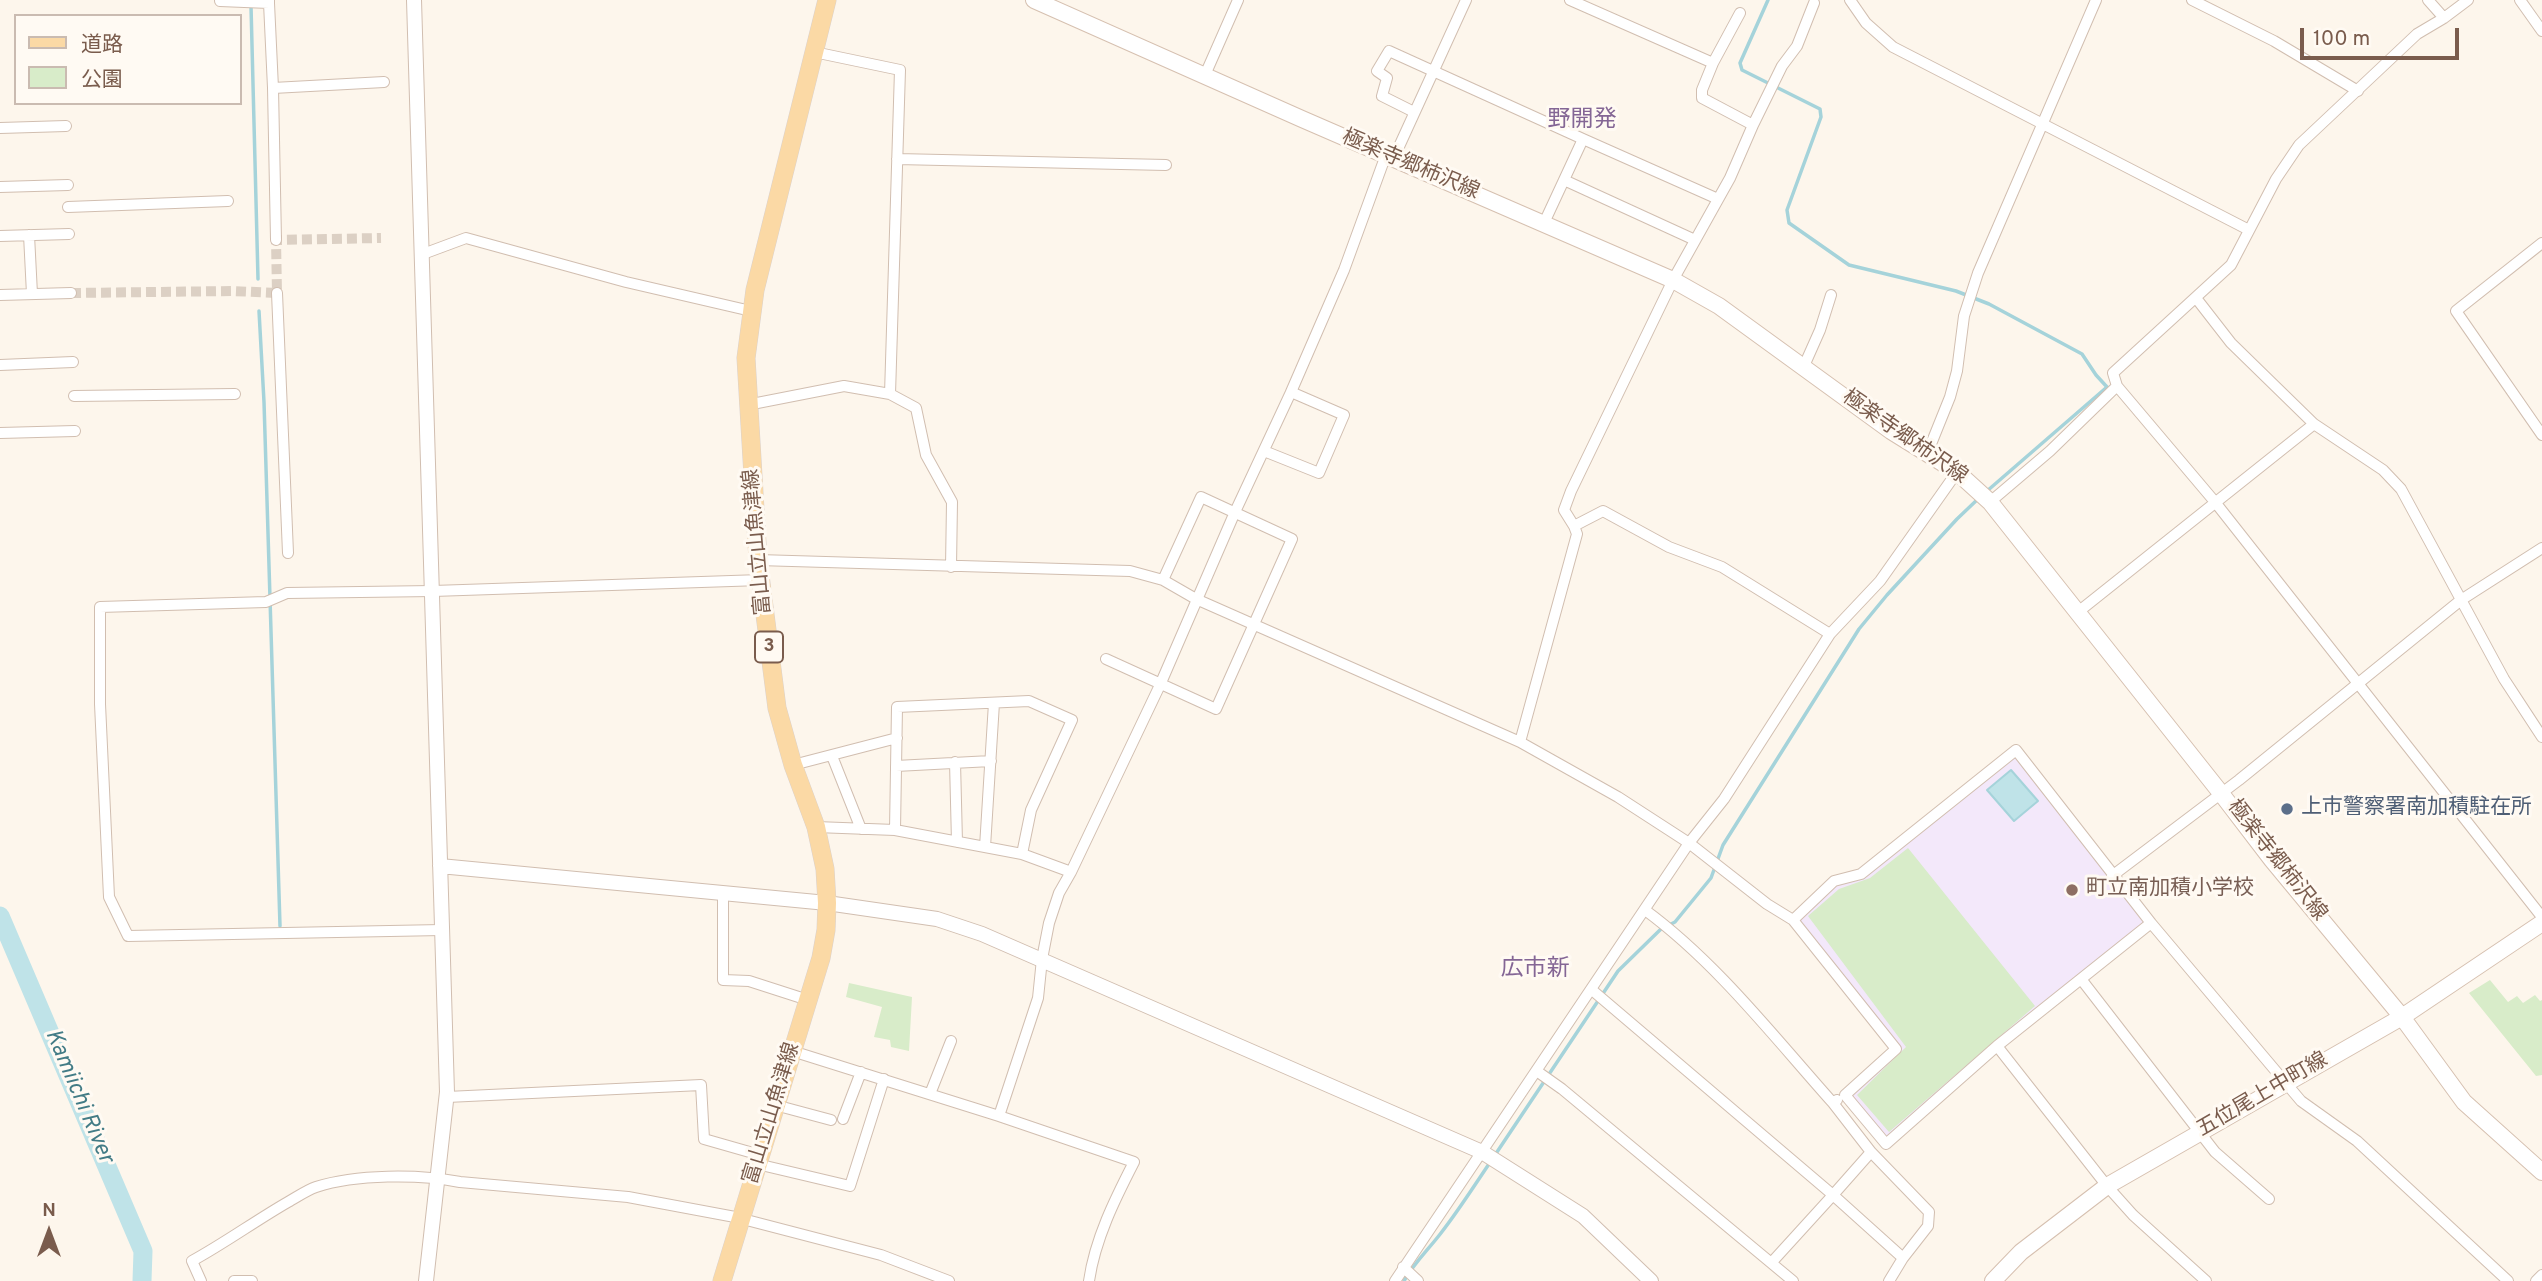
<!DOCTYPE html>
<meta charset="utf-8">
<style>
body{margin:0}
#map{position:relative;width:2542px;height:1281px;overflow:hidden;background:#fdf6ec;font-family:Overpass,"Noto Sans JP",sans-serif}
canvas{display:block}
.legend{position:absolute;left:14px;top:14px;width:228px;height:91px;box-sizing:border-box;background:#fffaf3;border:2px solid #cabbb1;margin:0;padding:9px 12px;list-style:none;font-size:21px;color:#7a5c4d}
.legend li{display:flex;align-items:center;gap:14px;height:35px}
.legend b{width:35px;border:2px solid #cabbb1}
.north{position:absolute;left:14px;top:1197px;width:70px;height:70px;-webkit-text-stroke:5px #fffaf3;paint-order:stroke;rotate:0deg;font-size:19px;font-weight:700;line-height:28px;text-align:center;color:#7a5c4d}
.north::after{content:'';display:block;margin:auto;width:24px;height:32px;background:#7a5c4d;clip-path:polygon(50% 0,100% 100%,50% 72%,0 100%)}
.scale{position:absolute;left:2300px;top:28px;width:159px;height:32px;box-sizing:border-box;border:4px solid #7a5c4d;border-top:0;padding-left:9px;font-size:21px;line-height:24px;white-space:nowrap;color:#7a5c4d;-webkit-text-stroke:5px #fffaf3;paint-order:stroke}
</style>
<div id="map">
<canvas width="2542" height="1281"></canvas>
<ul class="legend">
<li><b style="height:9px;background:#fbd9a5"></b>道路</li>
<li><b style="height:19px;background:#d8ecc9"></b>公園</li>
</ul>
<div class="north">N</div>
<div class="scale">100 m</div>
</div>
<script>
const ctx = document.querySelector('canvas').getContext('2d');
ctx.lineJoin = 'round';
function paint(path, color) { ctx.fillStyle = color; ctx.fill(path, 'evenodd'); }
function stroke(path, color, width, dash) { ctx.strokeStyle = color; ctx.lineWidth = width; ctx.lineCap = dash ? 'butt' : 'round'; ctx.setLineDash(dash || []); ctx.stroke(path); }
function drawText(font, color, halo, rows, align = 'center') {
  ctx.font = font + ' Overpass,"Noto Sans JP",sans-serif'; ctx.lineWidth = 6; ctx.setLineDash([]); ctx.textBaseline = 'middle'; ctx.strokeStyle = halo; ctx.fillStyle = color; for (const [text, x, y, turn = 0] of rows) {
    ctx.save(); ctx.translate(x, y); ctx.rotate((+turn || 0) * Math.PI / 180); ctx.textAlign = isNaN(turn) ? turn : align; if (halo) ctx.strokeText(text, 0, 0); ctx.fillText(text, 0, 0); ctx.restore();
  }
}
const education = new Path2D(`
 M2016,750L2151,923L1886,1144L1845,1095L1896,1049L1793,920L1834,881L1861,874Z`);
const green = new Path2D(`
 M1908,848L2035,1006L1889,1132L1857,1095L1906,1047L1808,916L1839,889L1870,878Z
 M2490,980L2508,1002L2517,996L2523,1003L2535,995L2540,1001L2542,1000V1075L2536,1076L2469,993Z
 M849,983L912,997L909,1051L891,1047L890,1040L874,1037L882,1007L846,997Z`);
const water = new Path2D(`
 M2011,770L2038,801L2014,821L1987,790Z`);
const stream = new Path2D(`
 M1768,0L1740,63L1742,70L1820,109L1821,117L1787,210L1789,223L1849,265L1956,291L1989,304L2082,354L2096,375L2107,387L1987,491
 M251,6L258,279
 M259,311L264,402L280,926
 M1669,925L1675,922L1711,878L1723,845L1859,629L1887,595L1957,519L1979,498
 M1495,1155L1618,971L1662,928
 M1404,1281C1414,1263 1428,1250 1441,1233C1459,1210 1474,1186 1491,1161`);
const river = new Path2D(`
 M0,916L143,1251L142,1281`);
const minorTunnel = new Path2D(`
 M71,293L232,291L277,293L276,240L381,238`);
const minor = new Path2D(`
 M1570,0L1713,63L1702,90V98L1753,125L1730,178L1673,280L1571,491L1564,510L1574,526
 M1850,0L1866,23L1893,47L2249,230
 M2192,0L2274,41L2358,91
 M2428,0L2444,18
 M2520,0L2542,31
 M220,1L269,3V0
 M269,3L273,88L384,82
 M814,52L900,70L890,394
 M1713,63L1740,13
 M1205,75L1238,0
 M273,88L276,240
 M1414,112L1382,96L1387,78L1377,71L1389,51L1583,139
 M1753,125L1782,66L1797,46L1814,3
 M0,128L66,126
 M897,159L1166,165
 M1564,180L1695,240
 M0,187L68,185
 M68,207L228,201
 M1544,223L1583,139L1718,199
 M29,235L32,294
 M0,236L69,234
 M2542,243L2456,311L2542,435
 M423,254L466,238L626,282L751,311
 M277,293L288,553
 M0,295L71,293
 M2196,298L2231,343L2314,424L2383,470L2401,489L2504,679L2542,737
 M0,365L73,362
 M1804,366L1820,330L1831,295
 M2117,386L2215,502L2542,917
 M74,396L235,394
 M747,405L844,386L890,394L916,408L926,455L952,502L951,567
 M0,433L75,431
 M1264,451L1319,473L1344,415L1291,392
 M1927,454L1950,397L1957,371L1964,316L1978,273L2096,0
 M1990,502L2050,451L2117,386L2113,373L2231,265L2276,179L2299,145L2417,34L2444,18L2468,0
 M758,560L1130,571L1163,580L1196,599L1520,742L1618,797L1689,843L1767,904L1793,920L1896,1049L1845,1095L1886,1144L1997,1046L2151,923L2016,750L1861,874L1834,881L1793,920
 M2078,612L2314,424
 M1106,659L1216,709L1292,539L1201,497L1163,580
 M1520,742L1577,534L1574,526L1603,511L1669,547L1722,567L1830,634
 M832,756L861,829
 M955,762L957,842
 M793,765L897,738
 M896,766L991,761
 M816,827L895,830L1022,854L1071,872
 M895,830L897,707L1029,701L1072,720L1031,810L1022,854
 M985,847L994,703
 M2112,876L2239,780L2461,600L2542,548
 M723,893V980L749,981L808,1000
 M1645,910C1717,963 1774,1037 1833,1103
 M2151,923L2301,1101L2357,1141L2508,1281
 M442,930L128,936L109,897L100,704V607L266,602L287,593L433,591L761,580
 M2081,979L2215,1152L2269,1199
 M1592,990L1833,1195L1772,1262
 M1997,1046L2107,1186L2133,1215L2206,1281
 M792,1051L999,1116L1134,1162C1115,1199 1095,1239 1089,1281
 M1538,1072L1562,1089L1793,1281
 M930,1094L951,1041
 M447,1097L701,1085L704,1139L760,1155
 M1837,1100L1833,1103L1871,1152
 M775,1105L831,1120
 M999,1116L1038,998L1042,959L1049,923L1059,893L1071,872L1160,685L1235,512L1291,392L1344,270L1383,163L1388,157L1397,151L1466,0
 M843,1119L861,1072
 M1871,1152L1929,1212L1928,1226L1903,1258L1833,1195Z
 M757,1164L850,1186L884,1079
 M1403,1267L1418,1281
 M201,1281L192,1261C225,1243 255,1221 288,1202C297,1197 307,1190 316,1187C356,1174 419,1174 460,1182L628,1197L735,1217L881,1255L949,1281
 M234,1281H252
 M1395,1281L1689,843L1724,799L1830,634L1880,581L1957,472
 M1889,1281L1903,1258
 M2536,1281L2542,1275`);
const tertiary = new Path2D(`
 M414,0L447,1092L426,1281
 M440,866L827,903L937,919L982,934L1482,1152L1583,1216L1651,1281`);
const secondary = new Path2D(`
 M1034,0L1302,119L1673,280L1719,306L1891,431L1957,472L1990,502L2220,792L2272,860L2402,1017L2464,1102L2542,1172
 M1993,1281L2021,1252L2107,1186L2402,1017L2542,923`);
const primary = new Path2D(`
 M722,1281L821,958L826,930L827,903L825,869L816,827L793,765L777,708L758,560L746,358L755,290L827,0`);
const markers = [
 [2287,809,7,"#5c6f8a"],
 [2072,890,7,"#8d6e63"]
];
const shields = [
 [769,647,28]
];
const shieldNames = [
 ["3",769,647]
];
const streetNames = [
 ["極楽寺郷柿沢線",1410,166,23],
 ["極楽寺郷柿沢線",1904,438,35],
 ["富山立山魚津線",759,542,-95],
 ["極楽寺郷柿沢線",2276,861,52],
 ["五位尾上中町線",2263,1096,-30],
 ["富山立山魚津線",773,1114,-73]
];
const serviceNames = [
 ["上市警察署南加積駐在所",2301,809]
];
const educationNames = [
 ["町立南加積小学校",2086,890]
];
const neighbourhoodNames = [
 ["野開発",1582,121],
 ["広市新",1535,970]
];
const waterNames = [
 ["Kamiichi River",78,1097,67]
];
paint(education, '#f3e8fa');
paint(green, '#d8ecc9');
paint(water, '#bfe3e8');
stroke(water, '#a5d3da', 2);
stroke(stream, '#a5d3da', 3.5);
stroke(river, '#bfe3e8', 19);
stroke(minorTunnel, '#dcd0c4', 10, [10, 5]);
stroke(minor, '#d1beb0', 12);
stroke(tertiary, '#d1beb0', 16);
stroke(secondary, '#d6c0b0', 18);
stroke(primary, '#dad1cd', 19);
stroke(minor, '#fff', 10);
stroke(tertiary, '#fff', 14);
stroke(secondary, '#fff', 16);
stroke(primary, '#fbd9a5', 18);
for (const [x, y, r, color] of markers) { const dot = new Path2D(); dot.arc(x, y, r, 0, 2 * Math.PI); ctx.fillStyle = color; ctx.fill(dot); stroke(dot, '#fffaf3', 2.5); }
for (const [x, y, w] of shields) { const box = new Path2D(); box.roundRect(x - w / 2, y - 15.5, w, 31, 5); ctx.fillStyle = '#fffaf3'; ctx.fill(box); stroke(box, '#7a5c4d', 2); }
drawText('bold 19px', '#7a5c4d', null, shieldNames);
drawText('21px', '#7a5c4d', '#fffaf3', streetNames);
drawText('21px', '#4e5e75', '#fffaf3', serviceNames, 'left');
drawText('21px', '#785e54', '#fffaf3', educationNames, 'left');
drawText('23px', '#846695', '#fffaf3', neighbourhoodNames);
drawText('italic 23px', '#437c86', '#fffaf3', waterNames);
</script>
